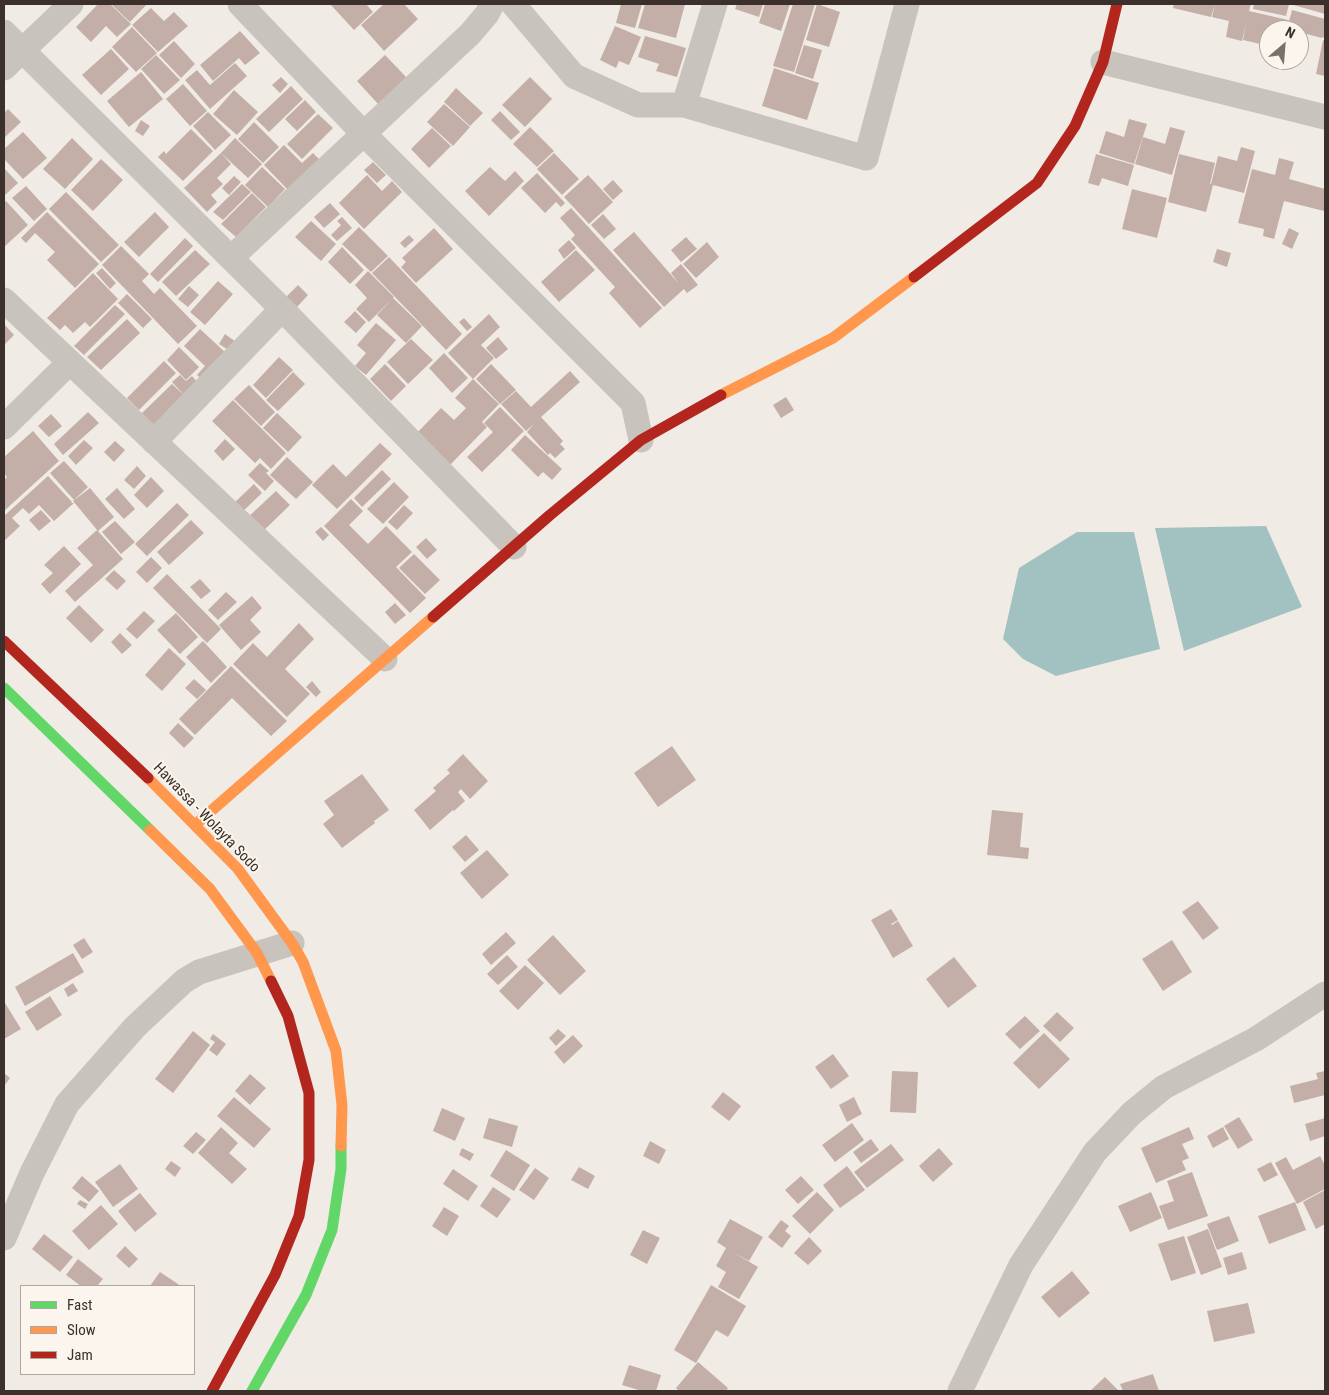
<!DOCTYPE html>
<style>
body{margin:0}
#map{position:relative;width:1329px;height:1395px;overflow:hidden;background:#f0ebe5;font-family:"Roboto Condensed",sans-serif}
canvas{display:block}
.frame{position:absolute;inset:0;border:5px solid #3b302b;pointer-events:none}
.legend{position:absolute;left:20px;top:1285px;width:175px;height:90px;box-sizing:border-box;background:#fbf5ee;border:1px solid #aea6a0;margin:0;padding:6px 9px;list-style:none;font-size:15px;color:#3b302b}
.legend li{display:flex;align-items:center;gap:10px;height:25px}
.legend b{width:25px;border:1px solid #aea6a0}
.north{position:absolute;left:1259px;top:20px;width:50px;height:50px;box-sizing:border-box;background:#fbf5ee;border:1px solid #aea6a0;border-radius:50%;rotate:27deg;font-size:14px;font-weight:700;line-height:20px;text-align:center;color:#3b302b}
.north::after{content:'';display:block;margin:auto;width:18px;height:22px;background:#7a716c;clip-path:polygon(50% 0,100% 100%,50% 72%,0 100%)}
</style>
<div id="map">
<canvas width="1329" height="1395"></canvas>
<div class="frame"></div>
<ul class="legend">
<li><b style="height:6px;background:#63d668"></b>Fast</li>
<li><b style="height:6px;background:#ff974d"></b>Slow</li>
<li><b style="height:6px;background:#b3261e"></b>Jam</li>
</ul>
<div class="north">N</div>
</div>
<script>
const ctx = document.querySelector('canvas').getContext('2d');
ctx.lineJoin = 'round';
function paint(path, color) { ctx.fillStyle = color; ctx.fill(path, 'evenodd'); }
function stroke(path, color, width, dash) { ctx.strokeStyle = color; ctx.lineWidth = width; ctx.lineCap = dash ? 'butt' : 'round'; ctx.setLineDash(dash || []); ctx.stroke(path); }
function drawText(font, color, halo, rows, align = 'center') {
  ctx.font = font + ' "Roboto Condensed",sans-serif'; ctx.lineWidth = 4; ctx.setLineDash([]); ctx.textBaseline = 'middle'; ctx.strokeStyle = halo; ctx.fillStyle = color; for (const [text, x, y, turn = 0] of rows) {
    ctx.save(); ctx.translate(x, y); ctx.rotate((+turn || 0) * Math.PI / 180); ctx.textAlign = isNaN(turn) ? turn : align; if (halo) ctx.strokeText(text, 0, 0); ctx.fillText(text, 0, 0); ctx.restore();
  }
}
const water = new Path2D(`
 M1266,526L1302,607L1184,651L1155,528Z
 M1077,532H1134L1160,649L1056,676L1023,659L1003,639L1019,568Z`);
const building = new Path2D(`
 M98,4H110L131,24L117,37L106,26L91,42L76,27Z
 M111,4H147L130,22Z
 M330,4H366L373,12L354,30Z
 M384,4H404L418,19L384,51L361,25Z
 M621,4H642L635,28L616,23Z
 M645,4H685L676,38L638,28Z
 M737,4H763L759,17L735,9Z
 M765,4H790L781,31L759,23Z
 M793,4H815L794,72L773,66Z
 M817,4L840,12L829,47L806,40Z
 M1174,4H1215L1211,17L1173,8Z
 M1215,4H1251L1249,11L1288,20V25L1292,10L1325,19V38L1322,37V38L1299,32V30L1286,29V30H1269V46L1243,40L1246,24L1242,41L1226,37L1229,21L1212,17Z
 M1254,4H1289L1286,16L1253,9Z
 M1290,4H1325V14Z
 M151,8L164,21L174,12L188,26L158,52L132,25Z
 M615,26L641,37L629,65L619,61L616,68L600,60Z
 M132,27L157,53L136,72L112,47Z
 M240,31L260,53L245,65L239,58L213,81L200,65Z
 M645,36L686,48L677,77L656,71L659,64L638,57Z
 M1323,40L1325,41V76L1316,74Z
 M174,41L195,64L181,78L159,55Z
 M804,45L822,50L813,79L795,73Z
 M111,49L129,69L101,95L82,75Z
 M156,55L180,80L164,94L141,69Z
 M385,55L408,79L379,105L357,81Z
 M235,63L247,76L210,109L185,80L197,70L210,85Z
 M774,68L819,83L807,120L762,106Z
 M141,72L163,99L129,127L107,101Z
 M281,77L288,84L280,93L272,85Z
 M530,77L552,99L525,127L502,105Z
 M183,84L207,111L190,126L166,99Z
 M291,86L303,99L269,132L256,119Z
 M456,88L483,113L470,126L444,102Z
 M234,90L258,112L237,135L213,114Z
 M305,100L316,112L297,131L285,119Z
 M444,104L470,127L453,146L427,122Z
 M8,109L21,122L4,138V113Z
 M500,111L520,132L511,140L491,120Z
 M208,112L231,135L215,150L193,126Z
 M318,114L333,128L302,159L287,144Z
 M1129,119L1147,124L1134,164L1099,153L1106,131L1124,137Z
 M141,120L150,126L143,136L135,131Z
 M254,122L279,147L263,163L238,139Z
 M530,127L554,151L537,167L513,144Z
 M1170,127L1185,131L1172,175L1135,164L1143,137L1165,144Z
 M432,128L451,146L429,168L411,149Z
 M191,129L213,151L183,181L158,157L164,151L166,154Z
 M23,132L47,158L23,179L4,159V149Z
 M72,138L93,159L65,189L43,169Z
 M235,138L262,164L248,178L221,153Z
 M284,145L302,163L313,153L320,160L289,191L264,165Z
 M1241,147L1255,151L1244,193L1213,185L1206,212L1168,202L1179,154L1215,163L1210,184H1211L1218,156L1237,161Z
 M221,153L231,164L217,178L223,184L211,195L217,202L207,212L184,188Z
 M554,153L579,179L562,195L537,169Z
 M1096,154L1134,165L1128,186L1102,178L1099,186L1088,183Z
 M1279,158L1294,162L1289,179L1325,189V205L1324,211L1284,201L1274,239L1263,236L1264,229L1238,223L1252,169L1275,175Z
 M101,159L123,180L93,211L71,190Z
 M373,162L386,175L377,183L364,170Z
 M262,167L285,189L268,207L245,185Z
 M490,167L505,181L515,171L524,181L489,216L465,191Z
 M4,168L18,183L4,196Z
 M537,173L565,203L561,207L556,202L545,213L521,188Z
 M367,175L382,191L392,181L402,192L364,229L339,203Z
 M588,175L613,202L589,224L564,197Z
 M234,176L241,182L229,195L222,188Z
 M613,180L623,191L613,200L603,189Z
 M242,184L251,192L223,220L213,212Z
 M26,186L47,209L34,221L12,198Z
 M1132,189L1167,198L1157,238L1122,229Z
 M66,192L119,245L101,262L49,209Z
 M252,193L266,207L236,237L221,224Z
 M6,201L28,225L4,247V203Z
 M330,203L340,214L324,228L314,217Z
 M571,208L662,308L640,328L609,293L615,287L571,239L575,235L560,218Z
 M47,212L99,264L75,288L47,260L55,252L35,233L26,243L21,238Z
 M155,212L169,227L139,257L124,242Z
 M603,214L616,229L604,239L591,225Z
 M342,217L352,228L337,241L331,235L341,225L337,221Z
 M311,221L336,244L321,261L295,237Z
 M359,227L388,256L371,272L342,244Z
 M434,228L453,249L416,283L401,267L406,262L402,258Z
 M1289,228L1299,233L1292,249L1282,244Z
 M634,232L679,284L671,273L681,264L698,285L687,293L684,289L664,307L613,250Z
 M409,235L414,240L405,248L400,243Z
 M686,237L697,249L681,262L671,250Z
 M185,238L193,246L158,282L150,274Z
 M569,240L576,248L564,259L558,250Z
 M707,242L719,257L696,278L683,264Z
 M121,246L149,274L142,281L154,294L160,288L197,326L178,344L102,265Z
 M342,247L364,270L350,284L328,262Z
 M1217,249L1231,253L1227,267L1213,262Z
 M195,250L210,264L176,296L162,282Z
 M576,250L595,270L559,302L541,282Z
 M389,257L462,334L446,350L372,273Z
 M102,268L116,283L110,289L96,273Z
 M368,271L394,297L369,322L356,309L367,298L355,285Z
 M93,273L118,299L90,327L85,322L73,333L65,325L60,330L47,318Z
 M218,281L233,294L205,325L190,312Z
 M298,285L308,295L297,307L286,297Z
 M189,286L199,295L188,307L178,299Z
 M127,294L152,319L143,328L118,303Z
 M393,298L422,326L406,343L377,315Z
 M115,305L125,314L84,355L74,346Z
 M355,311L366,322L356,333L344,322Z
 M489,314L500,327L481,345L494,358L473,379L448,353Z
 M464,318L472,327L467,331L459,322Z
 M127,319L140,333L101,370L87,357Z
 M376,323L396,340L366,375L355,366L366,353L357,345Z
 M4,324L14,335L4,345Z
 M200,329L226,353L202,379L197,375L205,366L184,346Z
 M225,334L236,342L230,351L219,344Z
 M498,337L508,349L496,359L486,348Z
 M411,339L433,360L408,384L387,362Z
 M179,347L199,367L186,380L167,360Z
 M444,353L468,378L452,393L429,368Z
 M279,357L293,370L266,398L253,385Z
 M164,361L176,373L139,410L127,398Z
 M385,364L406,386L391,401L370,379Z
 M491,364L516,390L500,404L476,379Z
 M570,371L580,382L541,417L563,441L560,444L565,449L555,458L550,453L548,455L527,432L534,424L526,431L501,404L516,391L531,407Z
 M293,372L305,384L278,411L266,400Z
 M180,375L186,381L192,376L198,383L185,396L172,382Z
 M473,379L499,404L482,422L487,427L450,465L417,433L441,408L454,420L466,408L455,398Z
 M172,384L185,396L153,427L141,414Z
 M249,385L275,412L261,426L234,399Z
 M786,397L794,410L781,418L773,405Z
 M233,400L286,453L271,469L260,458L255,463L212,421Z
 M500,407L524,431L482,472L467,457L493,432L484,423Z
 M88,412L99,423L63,455L54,444Z
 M277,413L302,437L288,452L263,428Z
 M51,414L62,426L49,437L38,426Z
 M33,431L59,461L4,511V480L7,477L4,473V457Z
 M525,435L562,469L552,480L543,472L538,477L511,450Z
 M225,439L235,449L223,461L214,451Z
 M84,440L93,448L76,465L68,456Z
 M115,441L125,450L114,462L104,452Z
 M380,443L392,454L337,509L312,485L333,464L346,477Z
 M287,457L313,482L296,499L270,475Z
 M64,461L88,487L74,500L50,473Z
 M260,463L269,471L266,473L274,481L265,491L248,475Z
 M137,466L146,476L134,489L124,480Z
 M382,470L391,479L362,507L354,498Z
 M48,476L72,502L71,503H74L54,521L39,505L29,514L23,508L12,518L20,526L4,541V516Z
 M151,477L164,491L147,508L134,495Z
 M394,482L409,497L383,524L367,509Z
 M254,484L262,493L240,514L232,505Z
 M90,488L114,517L98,531L73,501Z
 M117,488L135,509L124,519L105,499Z
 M276,491L290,505L260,534L246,519Z
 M351,499L363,511L349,525L368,544L386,526L412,552L396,567L426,598L410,613L324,526Z
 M177,503L189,515L147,556L135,544Z
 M404,505L413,513L397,530L388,522Z
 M41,510L51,521L39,531L29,520Z
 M191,520L204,533L169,565L157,552Z
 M115,521L135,542L121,554L102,532Z
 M321,527L329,535L323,541L315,532Z
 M97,530L123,559L75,602L65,591L93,565L77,548Z
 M426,538L437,550L427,559L416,547Z
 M64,546L81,564L50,594L41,584L53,573L44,565Z
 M414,554L440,580L425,594L399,568Z
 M151,557L162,568L147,583L136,572Z
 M114,570L126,581L117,590L105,579Z
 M167,574L221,629L207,643L153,588Z
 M200,579L211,591L201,599L190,587Z
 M226,592L237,602L218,620L208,610Z
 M252,596L262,608L250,620L261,632L241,650L219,625Z
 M395,603L406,615L395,624L385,612Z
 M79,605L104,630L91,643L66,618Z
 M144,611L155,621L137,639L126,629Z
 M176,613L198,637L180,654L157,630Z
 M299,623L314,639L285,669L310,694L287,717L233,664L253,643L267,657Z
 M120,633L132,645L122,654L111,642Z
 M203,641L227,667L211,683L186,657Z
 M169,648L186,664L162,691L145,675Z
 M231,666L287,721L271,736L232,698L195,735L179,719Z
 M194,679L206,690L197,699L185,688Z
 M312,681L321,692L316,697L306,687Z
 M178,723L194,738L184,748L169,733Z
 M672,746L696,780L658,807L634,773Z
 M463,754L488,781L470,799L461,789L458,792L465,801L454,811L447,803L453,810L430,830L414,810L436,791L433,788L450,773L447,770Z
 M362,774L389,810L374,821L375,823L342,848L323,824L334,815L324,801Z
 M992,810L1023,813L1020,847L1029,848L1028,859L987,855Z
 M466,835L479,850L465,862L452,847Z
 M487,850L509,875L482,899L460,873Z
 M1198,901L1219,928L1203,940L1182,912Z
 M891,909L898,920L891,924L892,925L898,921L913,946L893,958L871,920Z
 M506,932L516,943L491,965L482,954Z
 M553,935L586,971L560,995L527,960Z
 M84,938L93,952L82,959L73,945Z
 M1172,940L1192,972L1163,991L1142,959Z
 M73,953L84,972L25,1006L15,987Z
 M507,955L518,967L498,985L487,974Z
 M954,957L977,986L948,1008L926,979Z
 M525,965L544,983L518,1010L499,991Z
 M73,983L78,991L68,997L64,989Z
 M50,996L62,1015L37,1031L25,1012Z
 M5,1003L21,1029L4,1039V1004Z
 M1057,1012L1074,1028L1060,1042L1043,1026Z
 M1025,1016L1040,1031L1020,1049L1005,1034Z
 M558,1029L566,1036L556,1046L549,1038Z
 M193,1031L210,1045L173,1093L155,1079Z
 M1044,1033L1070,1059L1039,1089L1013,1063Z
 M213,1034L226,1044L217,1056L209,1050L215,1042L210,1039Z
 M573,1035L583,1046L564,1064L554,1052Z
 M833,1054L849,1076L831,1089L815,1067Z
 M892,1071L918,1072L916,1113L890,1112Z
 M1325,1071V1095L1294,1103L1290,1086L1318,1079L1316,1073Z
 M4,1073L10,1078L4,1086Z
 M250,1074L266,1088L250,1105L235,1091Z
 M723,1092L741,1106L729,1121L711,1107Z
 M234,1097L271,1129L254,1148L217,1116Z
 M854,1097L862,1114L847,1122L839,1105Z
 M442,1108L465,1118L455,1141L433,1131Z
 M1239,1117L1253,1140L1238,1149L1224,1126Z
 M489,1118L518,1126L512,1147L483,1138Z
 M1325,1118V1136L1310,1141L1305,1124Z
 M852,1123L864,1140L835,1162L822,1145Z
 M221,1127L238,1143L229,1153L247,1169L232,1184L198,1153Z
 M1189,1127L1194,1139L1182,1144L1189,1158L1182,1161L1186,1170L1156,1183L1141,1148Z
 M1223,1127L1229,1139L1213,1148L1207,1136Z
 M196,1132L206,1140L193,1154L183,1146Z
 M871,1139L879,1150L861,1163L853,1152Z
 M650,1141L666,1150L659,1164L643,1156Z
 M891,1144L904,1160L867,1188L854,1172Z
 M462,1148L474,1154L470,1161L459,1155Z
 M939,1148L953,1164L933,1182L919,1166Z
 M506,1150L530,1165L514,1191L490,1176Z
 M1320,1156L1325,1165V1189L1297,1204L1275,1163L1286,1157L1293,1170Z
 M171,1161L181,1168L175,1177L165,1169Z
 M1271,1162L1278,1175L1264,1182L1257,1169Z
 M120,1164L138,1189L113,1207L95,1182Z
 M847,1166L865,1190L840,1208L823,1185Z
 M579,1167L595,1176L588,1189L571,1180Z
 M535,1168L549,1178L534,1200L519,1190Z
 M453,1169L478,1186L468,1201L443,1184Z
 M1192,1172L1208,1216L1168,1230L1159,1206L1174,1201L1167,1181Z
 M82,1176L99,1191L89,1202L72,1188Z
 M801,1176L814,1190L798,1204L785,1190Z
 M493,1187L511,1199L497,1218L480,1206Z
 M1325,1190V1224L1316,1229L1303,1202Z
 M817,1192L834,1210L810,1234L792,1216Z
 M1151,1192L1162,1218L1130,1232L1118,1206Z
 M140,1193L157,1214L135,1232L118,1211Z
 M80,1200L88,1204L85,1209L77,1204Z
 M1295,1202L1306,1230L1269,1244L1258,1216Z
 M101,1205L118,1224L89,1250L72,1231Z
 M444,1207L459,1216L447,1236L432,1226Z
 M1229,1216L1239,1241L1217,1250L1207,1224Z
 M730,1219L763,1237L749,1261L731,1251L758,1267L739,1299L718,1287L726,1272L716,1266L726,1248L717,1242Z
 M781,1220L789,1226L785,1231L791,1236L782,1248L768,1237Z
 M1208,1229L1222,1267L1201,1275L1187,1237Z
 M643,1230L660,1238L647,1264L630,1255Z
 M44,1234L73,1257L60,1272L32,1249Z
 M1184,1236L1196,1273L1171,1281L1158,1244Z
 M809,1237L822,1251L808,1265L794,1253Z
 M125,1246L138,1259L129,1268L116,1256Z
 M1242,1252L1247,1269L1228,1275L1223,1258Z
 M78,1259L103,1279L97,1286H81L66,1275Z
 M1072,1271L1090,1293L1059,1318L1041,1297Z
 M160,1272L181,1286H150Z
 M711,1285L746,1306L728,1337L716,1330L696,1363L674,1350Z
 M1248,1303L1255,1333L1214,1342L1207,1311Z
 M698,1362L728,1388L726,1391H679L676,1388Z
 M629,1365L661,1375L656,1391H642L622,1385Z
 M1153,1374L1159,1391H1123L1120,1384Z
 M1105,1377L1119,1391H1090Z`);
const street = new Path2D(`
 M240,4L364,134L633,403L641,440
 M513,4L574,76L638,105H684L715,4
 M4,32L282,309L514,547
 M1103,62L1325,117
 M4,68L71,4
 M684,105L866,158L907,4
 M231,258L470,34L487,14L492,4
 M4,300L385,659
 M4,427L70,362
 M154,442L282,309
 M4,1238L32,1173L67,1104L135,1027L184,981L199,972L292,943
 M960,1391L1021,1265L1095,1152L1132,1113L1164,1087L1256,1039L1325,994`);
const fast = new Path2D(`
 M4,688L150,830
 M252,1391L306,1295L332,1230L341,1169V1146`);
const slow = new Path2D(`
 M721,395L833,338L914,277
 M148,778L238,869L292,943L303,962L336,1051L342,1105L341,1146
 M195,825L433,617
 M150,830L210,889L257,953L271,981`);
const jam = new Path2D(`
 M914,277L1037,183L1075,126L1103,62L1117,4
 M433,617L550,515L641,440L721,395
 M4,641L148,778
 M212,1391L275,1275L299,1216L309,1160V1093L288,1016L271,981`);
const streetNames = [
 ["Hawassa - Wolayta Sodo",206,818,46]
];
paint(water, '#a1c2c1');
paint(building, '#c3afa7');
stroke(street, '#c9c3be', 25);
stroke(fast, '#63d668', 11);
stroke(slow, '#ff974d', 11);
stroke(jam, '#b3261e', 11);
drawText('15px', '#3b302b', '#fbf5ee', streetNames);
</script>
